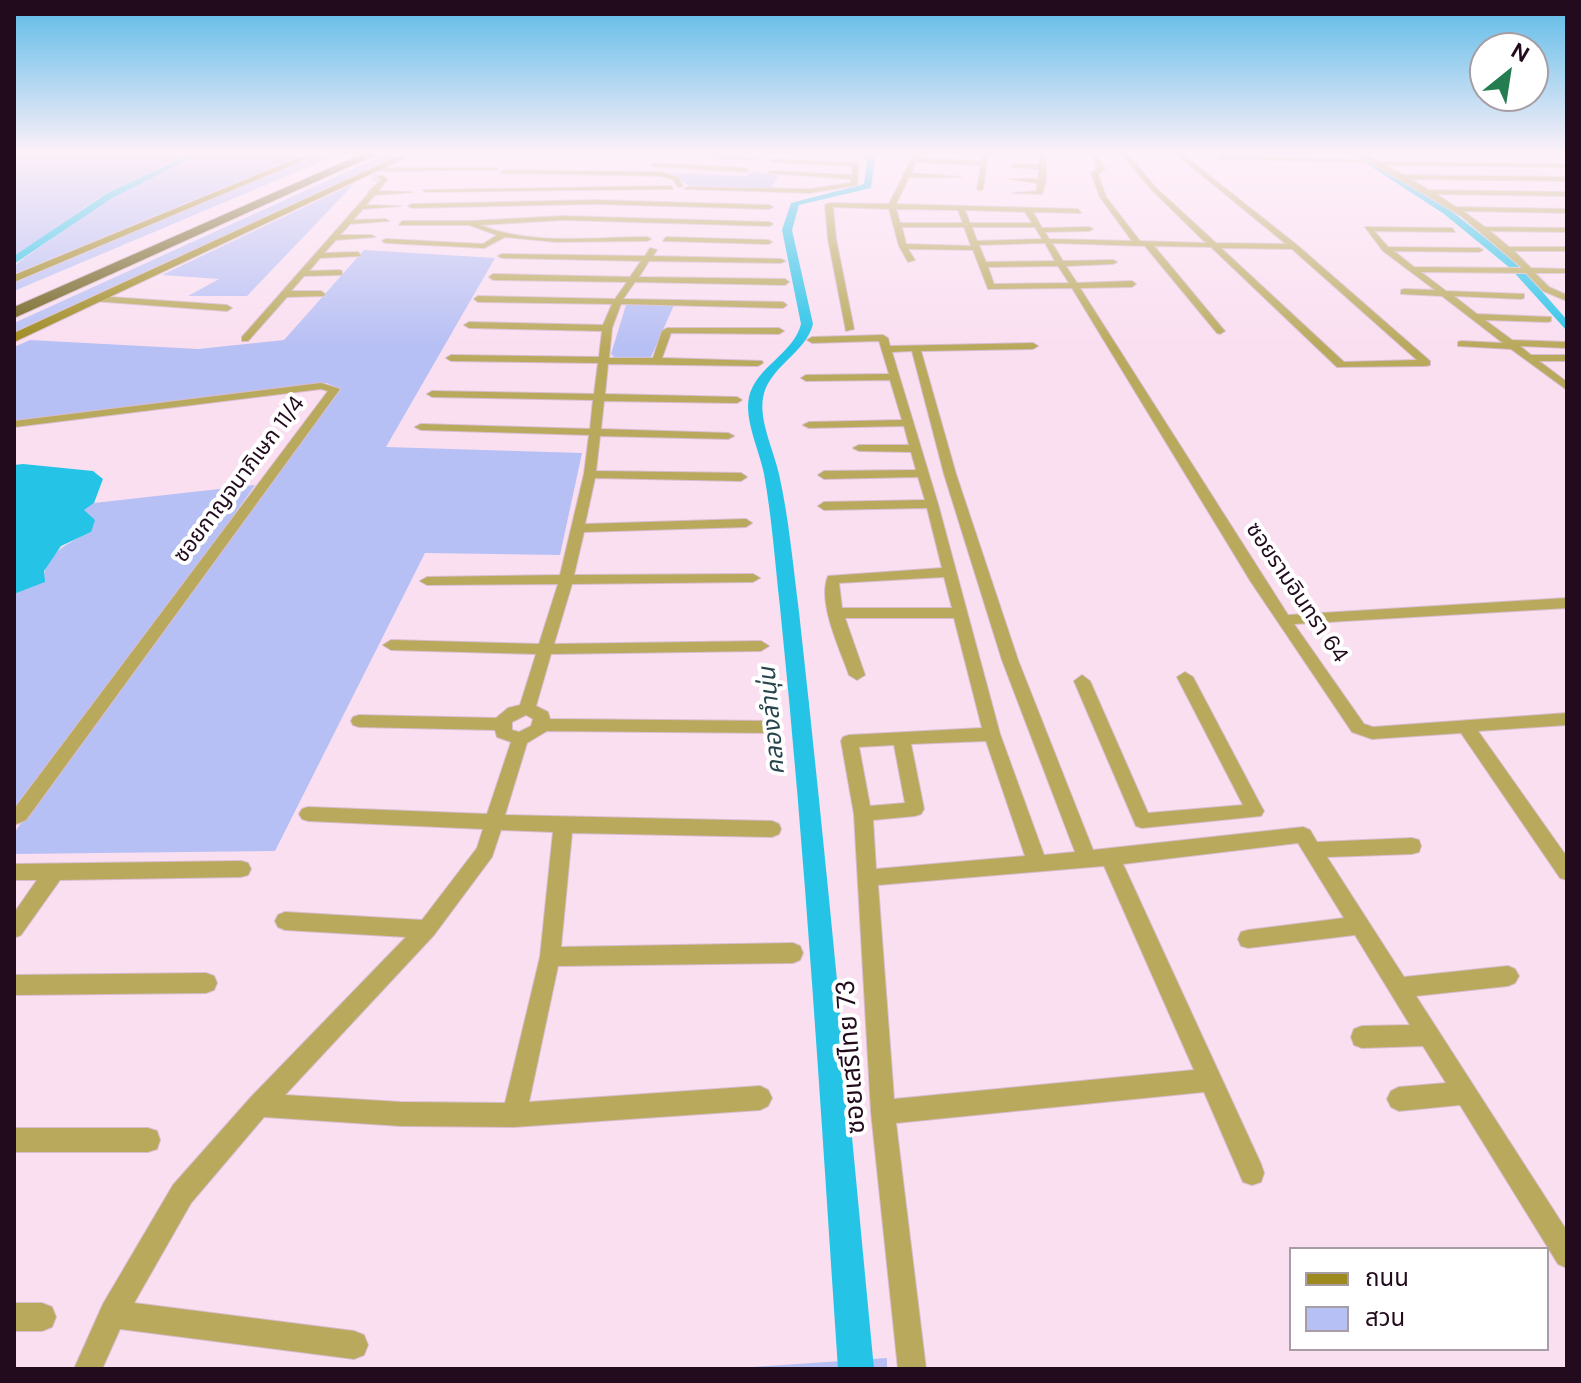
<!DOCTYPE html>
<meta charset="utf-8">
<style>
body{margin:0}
#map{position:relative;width:1581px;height:1383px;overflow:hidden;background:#fadff1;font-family:"DM Sans","Noto Sans Thai",sans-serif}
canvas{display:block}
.frame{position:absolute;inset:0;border:16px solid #220b1d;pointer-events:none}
.legend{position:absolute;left:1289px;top:1247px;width:260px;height:104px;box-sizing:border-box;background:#fff;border:2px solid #a79da5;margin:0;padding:10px 14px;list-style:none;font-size:24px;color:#220b1d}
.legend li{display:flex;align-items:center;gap:16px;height:40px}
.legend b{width:40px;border:2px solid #a79da5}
.north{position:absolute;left:1469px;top:32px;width:80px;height:80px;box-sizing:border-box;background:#fff;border:2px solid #a79da5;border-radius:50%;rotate:30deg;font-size:22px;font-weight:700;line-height:32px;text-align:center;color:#220b1d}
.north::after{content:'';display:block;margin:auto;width:28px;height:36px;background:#237d51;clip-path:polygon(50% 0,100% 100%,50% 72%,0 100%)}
</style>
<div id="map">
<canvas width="1581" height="1383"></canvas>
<div class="frame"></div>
<ul class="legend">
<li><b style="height:10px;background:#9e891e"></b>ถนน</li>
<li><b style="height:22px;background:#b7c0f4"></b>สวน</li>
</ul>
<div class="north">N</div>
</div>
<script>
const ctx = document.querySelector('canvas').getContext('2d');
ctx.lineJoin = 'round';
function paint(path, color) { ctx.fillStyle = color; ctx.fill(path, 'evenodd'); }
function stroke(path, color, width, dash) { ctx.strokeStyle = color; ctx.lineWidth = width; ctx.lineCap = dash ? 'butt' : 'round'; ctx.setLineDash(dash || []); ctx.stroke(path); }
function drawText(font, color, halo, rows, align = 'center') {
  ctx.font = font + ' "DM Sans","Noto Sans Thai",sans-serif'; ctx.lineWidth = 8; ctx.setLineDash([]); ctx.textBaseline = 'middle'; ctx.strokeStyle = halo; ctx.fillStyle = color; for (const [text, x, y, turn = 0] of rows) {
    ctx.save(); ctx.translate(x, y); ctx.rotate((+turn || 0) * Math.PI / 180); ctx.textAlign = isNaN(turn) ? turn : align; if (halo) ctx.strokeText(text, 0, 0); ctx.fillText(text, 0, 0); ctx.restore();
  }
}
const green = new Path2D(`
 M14,154H187L97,199L14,257Z
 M199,154H306L14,274V267L20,261L110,198Z
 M320,154H339L14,291V282Z
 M386,154H404L14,334V323Z
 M752,171L779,175L770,189L691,187L668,173L747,176Z
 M355,183L247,296H188L219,279L162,275Z
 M364,250L495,258L386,447L582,453L560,555L425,553L275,851L14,854V833L61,766L341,389L326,383L14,422V347L30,340L198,349L284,340Z
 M626,305H674L651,357H614L611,354Z
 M255,485L222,532L14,808V594L44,582C42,554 70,542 91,532L83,510L94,503Z
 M887,1358V1369H722Z`);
const water = new Path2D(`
 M23,464L93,471L103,479L94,503L84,510L95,520L91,532L61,546L44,571L45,582L14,594V465Z`);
const canal = new Path2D(`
 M190,154H199L112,198L14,264V256L106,194Z
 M856,154H866L875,158L871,188L799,205L792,230L813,324C806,353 768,367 763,398C759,421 774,451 779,474C789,519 793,566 799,612C827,864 850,1116 874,1369H838C821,1115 806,860 780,607C775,563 772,518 764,474C760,452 744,420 749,397C756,367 794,353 801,324L782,230L791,203L864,184L867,159Z
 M1352,154H1361L1450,210L1518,264L1567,320V331L1510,268L1444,214Z`);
const streetTunnel = new Path2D(`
 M372,177L378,178`);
const street = new Path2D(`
 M652,154L758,158L755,160Z
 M914,154H920L918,158L982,161L984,154H988L983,189L980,191L977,189L981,165L916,162L911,173L961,177H909L896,204L1078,209L1081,213L1033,212L1042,228L1089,227L1093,229L1089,231L1045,232L1049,239L1132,241L1100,197L1091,173L1098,168L1091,154H1097L1105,169L1098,174L1106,197L1140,241L1206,243L1151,189L1122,154H1128L1155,187L1216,243L1286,244L1176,154H1182L1297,245L1430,361V365L1426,366L1337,367L1211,247L1154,246L1223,329L1225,331L1220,334L1217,333L1145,246L1052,243L1063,261L1113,260L1117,262L1113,264L1066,266L1077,283L1132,281L1136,284L1132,287L1080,288L1288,615L1567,598V608L1294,624L1364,724L1373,727L1567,713V725L1478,731L1567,857V880L1560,878L1461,733L1372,739L1352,732L1251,582L1072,288L988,289L973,250L908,249L915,260L908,262L899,246L889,209L833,207L836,239L854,329L846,331L828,239L825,205L829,203L889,204ZM896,209L958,210L963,223H900ZM965,210L1025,212L1032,223H970ZM902,227H964L971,246L906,244ZM972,227H1035L1042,239L977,241ZM1045,243L1055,261L986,262L979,245ZM1221,248L1292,249L1417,360L1344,362ZM1058,266L1069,283L994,284L988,267Z
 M1020,154H1046V181L1042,194L1013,193L1037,191V183L1010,179H1038L1039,169L1012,167L1014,164L1039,165L1040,157Z
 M1356,154H1363L1379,162L1566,164L1564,167L1384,165L1404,175L1567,177V181L1410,179L1429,190L1567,192V196L1436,194L1456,207L1567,209V213L1463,211L1485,227L1567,228V232L1490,231L1509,247H1567V251H1514L1531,268L1567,269V273H1535L1549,287L1567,295V301L1543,291L1526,273L1421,272L1446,291L1524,294V298L1521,299L1454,296L1477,314L1551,317V321L1548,322L1485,320L1512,340L1567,342V348L1520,346L1531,355H1567V361H1539L1567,382V390L1511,349L1458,346V342L1461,341L1503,343L1442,296L1401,294V290L1404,289L1435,290L1383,251L1365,227L1452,228L1455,232L1374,231L1388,247L1479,248L1483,250L1479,252L1394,251L1414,267L1522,268L1461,216Z
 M1220,156L1361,160L1364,162L1218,159Z
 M770,159L858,163L857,185L810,193L684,189L687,187L810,189L851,183V179L768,173L771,171L852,175L853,166L772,162Z
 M654,163L746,168L749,170L746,172L652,166Z
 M374,168H495L498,170L372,171Z
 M503,170L660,172L678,177L683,186L678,187L673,179L660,176L501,173Z
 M381,175L388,179L378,191L413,192L375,195L366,205L401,206L363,209L353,220L385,219L389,221L350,224L340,235H371L375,237L336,240L324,253L358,252L361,256L320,258L309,271L339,270L342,271V275L304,276L291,291H321L325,294L324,296L287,297L248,341H242V337L368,194V192L381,180L378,177Z
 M671,186L673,189L426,192L423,190Z
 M595,200L769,205L773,207L769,209L595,204L412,208L408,206L412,204Z
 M563,216L769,222L773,224L769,226L563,220L480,225C530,246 594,237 647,237L651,239L647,241L556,242L505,237L484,248L386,243L382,241L386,239L483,244L497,235L469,225H399L402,221H470Z
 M666,237L768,240L772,242L768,244L663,241Z
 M650,248L657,250L653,256L781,259L785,261L781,263L649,261L639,277L785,279L789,282L785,285L635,282L623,299L783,302L787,305L783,308L621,304L612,328L609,358H653L662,331L667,328H779L784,331L779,334L671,333L662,358L762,361L763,363L758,366L608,364L605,394L737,397L742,400L737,403L604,401L601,429L728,433L734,436L728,439L600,436L596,471L741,473L747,477L741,481L595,478L585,524L746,519L752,523L746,527L584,532L574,575L753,574L760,578L753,582L572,584L554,644L761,641L769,646L761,651L551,654L536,706L548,712L550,719L774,721L780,723L782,727L780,731L774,733L547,731L527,743L505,815L772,821L779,824L781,829L779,834L772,837L572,833L561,947L793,943L800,946L803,953L800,960L793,963L558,966L529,1102L760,1086L768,1090L772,1098L768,1106L760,1110L514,1127L401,1126L264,1117L191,1203L134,1303L354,1331L364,1335L368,1345L364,1355L354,1359L120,1329L102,1369H74L103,1304L173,1185L251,1097L406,937L285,930L278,927L275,921L278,915L285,912L422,920L477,848L483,829L308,821L302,819L299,814L302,809L308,807L487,814L511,742L497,737L495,730L359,727L353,725L351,721L353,717L359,715L496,718L508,708L520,705L536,654L391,650L383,645L391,640L539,644L558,584L427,585L420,581L427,577L560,575L584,474L589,435L421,430L415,427L421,424L590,429L593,400L432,397L427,394L432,391L594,394L598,363L451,361L446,358L451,355L599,357L602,331L469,328L464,325L469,322L603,325L612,304L478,302L474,299L478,296L615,299L627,282L493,280L489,277L493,274L630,277L641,261L502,258L498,256L502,254L645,256ZM526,715L533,719L531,726L519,732L512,730V722ZM501,830L553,832L540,957L505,1103L401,1102L285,1095L434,935L492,857Z
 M96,296L227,305L232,308L227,311L93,301L92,299Z
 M883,335L888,338L890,346L1033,343L1038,346L1033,349L921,351L956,474L1018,660L1093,850L1303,827L1310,830L1317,842L1412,838L1419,840L1421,846L1419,852L1412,854L1327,857L1404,977L1508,966L1515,969L1519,976L1515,983L1508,986L1416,996L1567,1231V1268L1558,1264L1460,1105L1399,1111L1391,1107L1387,1099L1391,1091L1399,1087L1446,1083L1423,1046L1362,1048L1354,1045L1351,1037L1354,1029L1362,1026L1410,1025L1355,935L1248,948L1241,946L1238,939L1241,932L1248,930L1344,918L1298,843L1123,864L1261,1164L1264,1173L1261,1182L1252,1185L1243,1182L1204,1092L896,1123L926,1369H898L871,1112L854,814L841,741L843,737L849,735L982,728L954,618H845L865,675L857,680L849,675C840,649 817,602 828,576L942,568L927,508L824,510L818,506L824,502L925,500L918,477L824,479L818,475L824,471L916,470L911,452L859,451L853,448L859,445H909L904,426L809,428L803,425L809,422L902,420L890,380L806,381L801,378L806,375L889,374L879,341L812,343L807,340L812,337ZM912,351L944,474L1002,660L1075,852L1044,855L1000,734L938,504L892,352ZM944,577L952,608H842L839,583ZM986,741L1025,856L876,869L873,820L915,816L921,814L924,809L911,744ZM894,745L905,803L870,806L859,747ZM1104,866L1194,1070L894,1099L878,885Z
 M321,383L340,389L26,820L14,825V809L328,391L321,389L14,427V421Z
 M1185,672L1193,677L1261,806L1264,811L1261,816L1142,828L1136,826L1074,681L1082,675L1090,681L1148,813L1243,805L1177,677Z
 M241,861L248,863L251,869L248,875L241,877L60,880L21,935L14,938V913L37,880H14V864Z
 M206,973L214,976L217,983L214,990L206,993L14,995V975Z
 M14,1128H148L157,1131L160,1140L157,1149L148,1152H14Z
 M14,1303H42L52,1307L56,1317L52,1327L42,1331H14Z`);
const secondary = new Path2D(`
 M308,154H318L14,282V275Z
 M403,154H413L14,342V333Z`);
const highway = new Path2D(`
 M362,154H377L14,318V307Z`);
const streetNames = [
 ["ซอยกาญจนาภิเษก 11/4",240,480,-53],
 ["ซอยรามอินทรา 64",1296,593,56]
];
const waterNames = [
 ["คลองลำนุ่น",773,721,-95]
];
const nearStreetnames = [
 ["ซอยเสรีไทย 73",852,1057,-94]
];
paint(green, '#b7c0f4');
paint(water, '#25c4e7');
paint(canal, '#25c4e7');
stroke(streetTunnel, '#dabfd1', 7, [7, 4]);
stroke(street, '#d7bdcf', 2);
stroke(secondary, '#d7bdcf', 2);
stroke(highway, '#d7bdcf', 2);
paint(street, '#b9a95c');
paint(secondary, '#9e891e');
paint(highway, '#6e601a');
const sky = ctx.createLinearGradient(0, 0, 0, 347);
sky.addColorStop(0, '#5abae8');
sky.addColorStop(0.44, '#fdf1f9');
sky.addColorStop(1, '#fdf1f900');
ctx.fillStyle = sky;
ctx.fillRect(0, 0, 1581, 347);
drawText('22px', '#220b1d', '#fff', streetNames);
drawText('italic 24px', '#26444c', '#fff', waterNames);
drawText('26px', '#220b1d', '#fff', nearStreetnames);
</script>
